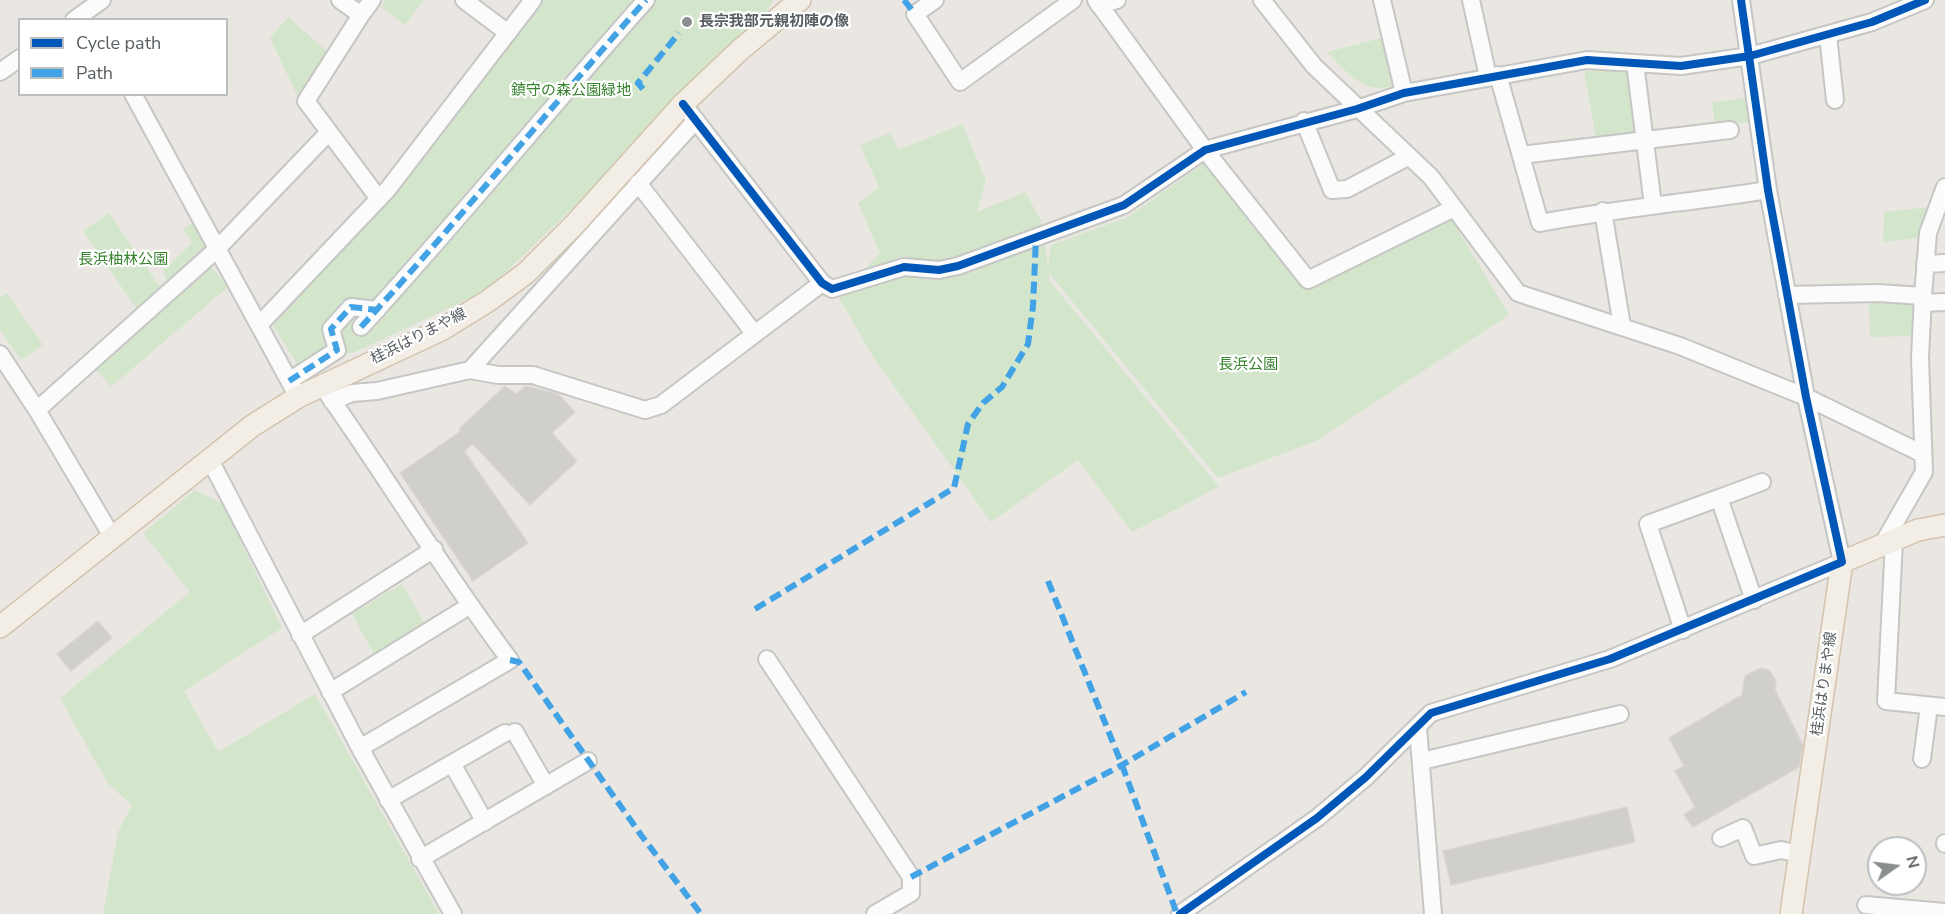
<!DOCTYPE html>
<meta charset="utf-8">
<style>
body{margin:0}
#map{position:relative;width:1945px;height:914px;overflow:hidden;background:#eae7e2;font-family:"Nunito Sans",sans-serif}
canvas{display:block}
.legend{position:absolute;left:18px;top:18px;width:210px;height:78px;box-sizing:border-box;background:#fff;border:2px solid #bcbfc0;margin:0;padding:8px 10px;list-style:none;font-size:18px;color:#585e62}
.legend li{display:flex;align-items:center;gap:12px;height:30px}
.legend b{width:30px;border:2px solid #bcbfc0}
.north{position:absolute;left:1867px;top:836px;width:60px;height:60px;box-sizing:border-box;background:#fff;border:2px solid #bcbfc0;border-radius:50%;rotate:76deg;font-size:16px;font-weight:700;line-height:24px;text-align:center;color:#585e62}
.north::after{content:'';display:block;margin:auto;width:21px;height:27px;background:#8b8e8f;clip-path:polygon(50% 0,100% 100%,50% 72%,0 100%)}
</style>
<div id="map">
<canvas width="1945" height="914"></canvas>
<ul class="legend">
<li><b style="height:8px;background:#0057b8"></b>Cycle path</li>
<li><b style="height:8px;background:#42a2e6"></b>Path</li>
</ul>
<div class="north">N</div>
</div>
<script>
const ctx = document.querySelector('canvas').getContext('2d');
ctx.lineJoin = 'round';
function paint(path, color) { ctx.fillStyle = color; ctx.fill(path, 'evenodd'); }
function stroke(path, color, width, dash) { ctx.strokeStyle = color; ctx.lineWidth = width; ctx.lineCap = dash ? 'butt' : 'round'; ctx.setLineDash(dash || []); ctx.stroke(path); }
function drawText(font, color, halo, rows, align = 'center') {
  ctx.font = font + ' "Nunito Sans","Noto Sans JP",sans-serif'; ctx.lineWidth = 4.5; ctx.setLineDash([]); ctx.textBaseline = 'middle'; ctx.strokeStyle = halo; ctx.fillStyle = color; for (const [text, x, y, turn = 0] of rows) {
    ctx.save(); ctx.translate(x, y); ctx.rotate((+turn || 0) * Math.PI / 180); ctx.textAlign = isNaN(turn) ? turn : align; if (halo) ctx.strokeText(text, 0, 0); ctx.fillText(text, 0, 0); ctx.restore();
  }
}
const green = new Path2D(`
 M386,0H424L405,25L381,7Z
 M539,0H773L766,12L690,81L601,181L486,291L355,352L297,364L268,317L383,202Z
 M288,17L328,52L298,97L270,38Z
 M1382,38L1392,86C1363,95 1346,71 1327,52Z
 M1628,68L1636,132L1596,137L1584,71Z
 M1748,98L1751,122L1715,126L1712,102Z
 M962,124L986,180L977,212L1025,192L1041,220L1048,266L1051,245L1128,217L1206,162L1306,290L1451,219L1509,315L1316,441L1218,478L1049,273V280L1219,487L1132,532L1078,460L991,522L874,358L838,296L880,253L858,203L879,187L860,145L890,133L898,150Z
 M1930,207L1919,228L1917,238L1883,242L1884,212Z
 M109,213L162,290L136,308L83,231Z
 M193,222L207,246L168,283L163,271L192,243L183,229Z
 M211,267L228,287L111,387L94,367Z
 M7,293L43,345L21,360L0,330V298Z
 M1915,301V336L1870,337L1869,302Z
 M195,490L223,504L282,628L184,691L218,752L315,694L439,914H103L118,832L132,805L108,784L60,698L190,592L143,533Z
 M402,584L426,626L376,658L352,614Z`);
const building = new Path2D(`
 M505,386L516,394L526,386L558,394L575,412L552,433L577,461L530,505L473,444L464,451L528,543L473,581L400,473L461,431L459,429Z
 M98,621L112,638L71,671L57,654Z
 M1761,668L1770,671L1776,681L1775,690L1803,745L1799,767L1693,827L1684,815L1695,807L1675,771L1684,766L1669,738L1742,695L1745,676Z
 M1627,807L1635,842L1451,885L1443,851Z`);
const minor = new Path2D(`
 M340,0L361,15L372,0
 M464,0L508,33
 M935,0L915,14L960,82L1073,0
 M1096,0L1205,150L1308,280L1454,208
 M1262,0L1314,66L1431,177L1518,293L1680,346L1806,397L1923,454
 M1382,0L1404,93
 M1471,0L1488,77
 M1099,5L1117,0
 M361,15L306,101L379,199
 M74,20L102,0
 M1828,35L1835,100
 M1635,63L1653,205
 M0,72L20,58
 M1498,75L1540,223C1615,209 1692,202 1768,190
 M133,94L298,397
 M683,104L822,283L832,289L904,267L939,270L958,266L1124,205L1205,150L1357,109L1404,93L1587,60L1681,66L1750,56L1872,22L1925,0
 M1304,121L1332,190L1347,189L1408,157
 M1521,155L1730,130
 M638,183L754,333
 M1603,211L1622,326
 M1925,264L1945,263
 M1787,295L1878,293L1923,296
 M1922,303L1945,302
 M259,325L388,189L533,0
 M361,327C459,220 550,108 646,0
 M0,354L37,410L113,538
 M470,370L696,120
 M289,381L337,350L331,329L351,307L377,310
 M327,393C389,481 445,574 510,660L360,748
 M332,401L352,393L377,391L470,370L498,375H533L645,410L661,405L822,283
 M37,410L216,250L329,132
 M210,460L360,748L453,914
 M1719,498L1762,482
 M1894,541L1886,701L1945,707
 M1881,547L1924,472L1920,358L1923,296L1928,233L1945,187
 M1683,630L1648,524L1719,498L1754,600
 M300,635L434,549
 M767,659L911,877V893L875,914
 M330,692L469,606
 M1418,728L1433,914
 M515,732L546,786
 M1922,759L1929,706
 M1422,761L1620,714
 M455,769L485,822
 M388,800L505,733
 M1721,838L1743,828L1754,856L1781,850L1800,854
 M1945,843V844
 M420,859L588,761
 M1866,905L1945,912
 M1180,914L1317,818L1366,777L1431,713L1610,659L1842,562L1806,397L1768,190L1741,0`);
const major = new Path2D(`
 M0,627L252,426L298,397L441,330L488,301L526,273L574,225L683,104L740,50L800,0
 M1791,914L1842,562L1918,530L1945,525`);
const quiet = new Path2D(`
 M904,0L915,14
 M643,89L638,83L679,33
 M361,327C459,220 550,108 646,0
 M289,381L337,350L331,329L351,307L377,310
 M1048,581L1122,765L1177,914
 M755,609L954,488L968,424L983,403L1002,387L1028,344L1033,306L1036,238
 M510,660L519,662L641,835L701,914
 M911,877L1122,765L1246,692`);
const cycleway = new Path2D(`
 M683,104L822,283L832,289L904,267L939,270L958,266L1124,205L1205,150L1357,109L1404,93L1587,60L1681,66L1750,56L1872,22L1925,0
 M1180,914L1317,818L1366,777L1431,713L1610,659L1842,562L1806,397L1768,190L1741,0`);
const markers = [
 [687,22,6,"#8b8e8f"]
];
const poiNames = [
 ["長宗我部元親初陣の像",699,22]
];
const parkNames = [
 ["鎮守の森公園緑地",571,91],
 ["長浜柚林公園",123,260],
 ["長浜公園",1248,365]
];
const streetNames = [
 ["桂浜はりまや線",419,337,-27],
 ["桂浜はりまや線",1825,684,-82]
];
paint(green, '#d3e6cb');
paint(building, '#d1cfcc');
stroke(building, '#d9d5d1', 1.5);
stroke(minor, '#c6c6c5', 20);
stroke(major, '#d3c3ae', 24);
stroke(minor, '#fcfbfb', 16);
stroke(major, '#f2eee5', 21);
stroke(quiet, '#42a2e6', 6, [12, 6]);
stroke(cycleway, '#0057b8', 8);
for (const [x, y, r, color] of markers) { const dot = new Path2D(); dot.arc(x, y, r, 0, 2 * Math.PI); ctx.fillStyle = color; ctx.fill(dot); stroke(dot, '#fff', 2); }
drawText('bold 15px', '#585e62', '#fff', poiNames, 'left');
drawText('15px', '#37832e', '#fff', parkNames);
drawText('15px', '#585e62', '#fff', streetNames);
</script>
